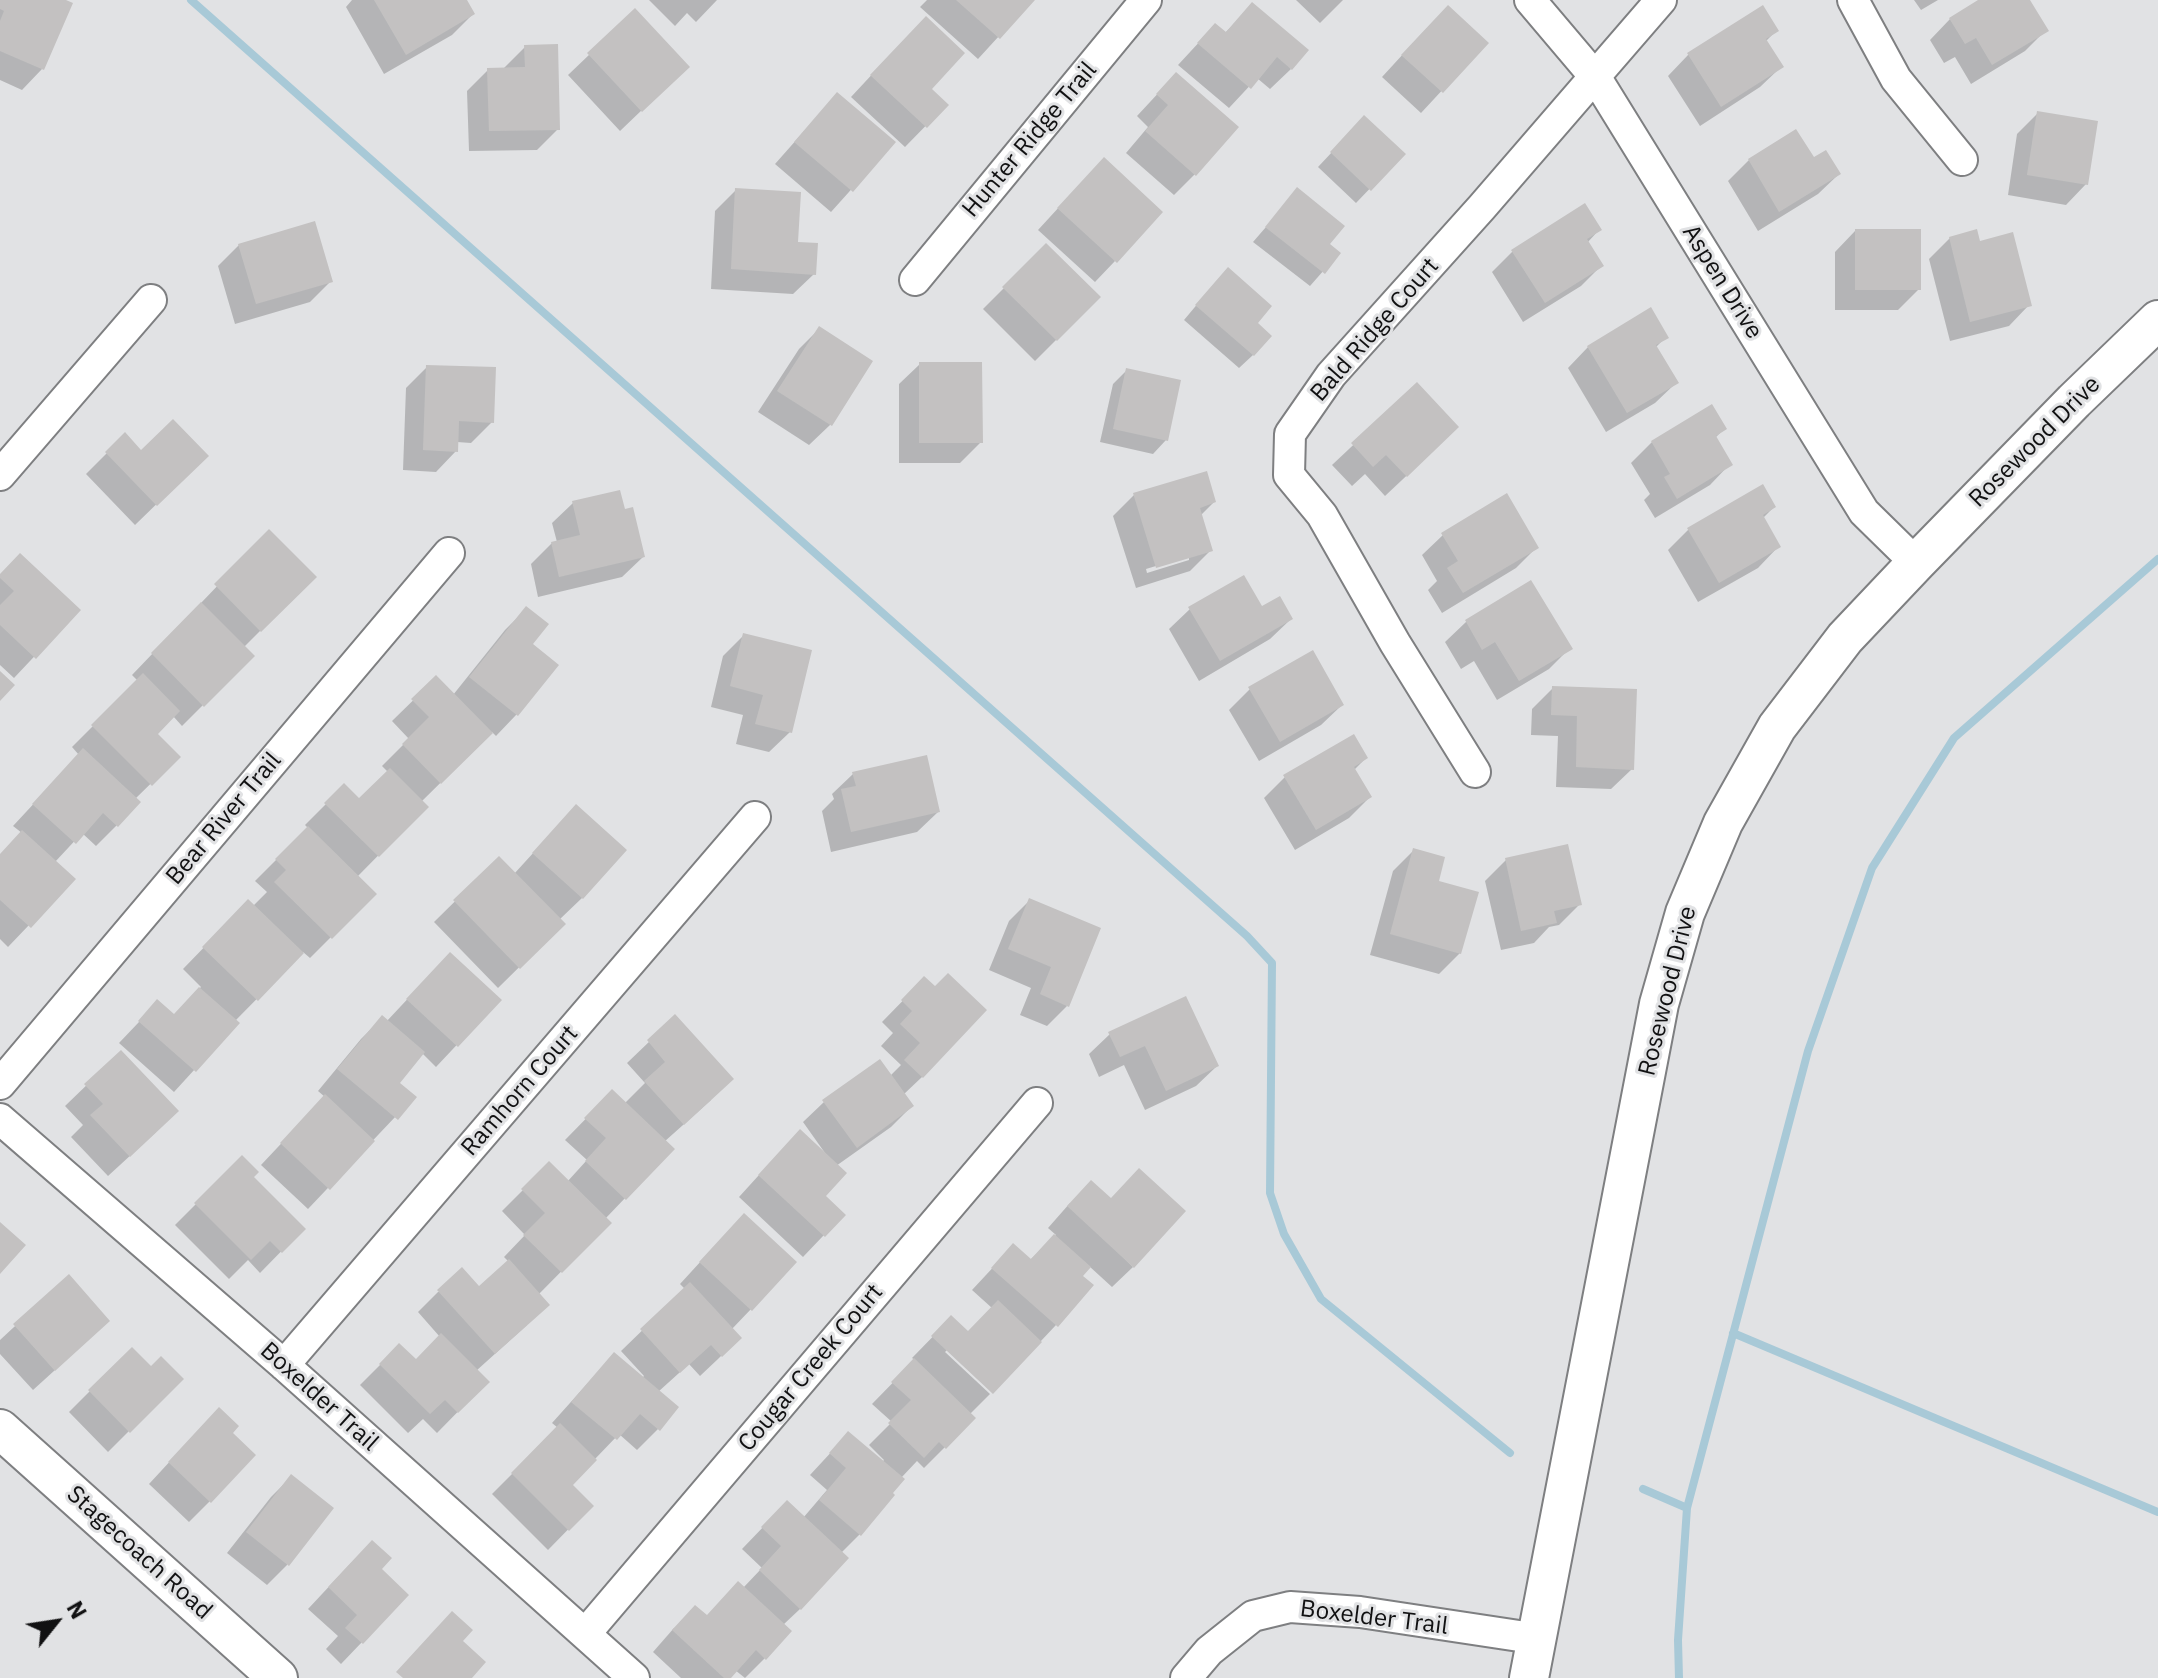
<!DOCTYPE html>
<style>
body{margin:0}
#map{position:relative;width:2158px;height:1678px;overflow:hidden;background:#e1e2e4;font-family:"IBM Plex Sans",sans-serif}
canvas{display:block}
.north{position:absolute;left:16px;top:1582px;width:80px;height:80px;-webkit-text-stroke:6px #e1e2e4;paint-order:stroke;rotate:60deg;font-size:22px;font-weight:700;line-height:32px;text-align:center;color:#111112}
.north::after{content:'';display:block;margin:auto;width:28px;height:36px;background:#111112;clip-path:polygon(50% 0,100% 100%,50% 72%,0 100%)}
</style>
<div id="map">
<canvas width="2158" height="1678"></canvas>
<div class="north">N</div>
</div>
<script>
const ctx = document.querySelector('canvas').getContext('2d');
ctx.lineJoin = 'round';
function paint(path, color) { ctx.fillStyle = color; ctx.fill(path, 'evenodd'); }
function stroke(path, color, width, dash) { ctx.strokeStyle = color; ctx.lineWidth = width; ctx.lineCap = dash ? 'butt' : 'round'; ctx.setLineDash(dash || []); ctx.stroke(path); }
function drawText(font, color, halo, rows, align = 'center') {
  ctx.font = font + ' "IBM Plex Sans",sans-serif'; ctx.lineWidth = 6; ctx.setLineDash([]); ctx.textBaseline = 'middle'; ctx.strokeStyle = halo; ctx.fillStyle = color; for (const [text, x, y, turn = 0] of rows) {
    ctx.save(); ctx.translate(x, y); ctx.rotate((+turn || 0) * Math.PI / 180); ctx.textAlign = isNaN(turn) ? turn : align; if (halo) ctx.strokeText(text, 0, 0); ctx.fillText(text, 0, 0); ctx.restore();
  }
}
const shadow = new Path2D(`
 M0,0H61L42,69L22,90L0,80Z
 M352,0H465L473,14L452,35L384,74L346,7Z
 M649,0H717L696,22L687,13L675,26Z
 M927,0H1032L978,59L920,7Z
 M1296,0H1343L1320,23Z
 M1914,0H1938L1921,10Z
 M1982,0H2028L2046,30L2025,51L1971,84L1955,57L1944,63L1930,40L1950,19Z
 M1252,5L1291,69L1270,89L1257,78L1229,108L1178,65L1215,25L1225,33Z
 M635,11L666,87L620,131L568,75Z
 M1427,28L1486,43L1421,113L1382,77Z
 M1776,31L1765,42L1781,67L1760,87L1700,126L1668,76L1688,55Z
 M905,39L929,89L946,105L905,147L851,97Z
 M525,47L558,129L537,150L469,151L467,91L488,70L504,68Z
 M1176,74L1195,174L1174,195L1126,153L1148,127L1137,116Z
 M837,94L893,143L831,212L775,164Z
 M2038,113L2086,184L2066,205L2008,195L2017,134Z
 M1364,118L1403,154L1356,203L1318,167Z
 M1749,160H1813L1839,174L1818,194L1758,231L1728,181Z
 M1083,181L1115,261L1095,282L1038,230Z
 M736,190L796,243L814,274L793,294L711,289L715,211Z
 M1298,190L1328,245L1339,253L1310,286L1253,242Z
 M1599,230L1587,243L1601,266L1581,286L1523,322L1492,272L1512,252Z
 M1855,231L1919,289L1898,310H1835V252Z
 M1950,238L1978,243L2029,305L2009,326L1950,341L1929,259Z
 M239,245L331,281L310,302L235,324L218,266Z
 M1046,246L1099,297L1035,361L983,309Z
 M1215,283L1255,323L1253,355L1239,368L1184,320Z
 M819,329L830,425L809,445L758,412L799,349Z
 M1666,337L1655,348L1676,383L1655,403L1606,432L1568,368L1588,347Z
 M920,364L981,442L960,463H899V384Z
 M427,367L492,422L471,443L457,442L456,451L436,472L403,470L406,388Z
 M1127,370L1166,440L1153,454L1100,442L1113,384Z
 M1417,385L1436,448L1385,496L1365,474L1352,486L1332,465Z
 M1725,428L1715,438L1730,464L1710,485L1655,518L1644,500L1650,494L1631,463L1652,442Z
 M125,435L141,453L206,456L135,525L86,474Z
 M1134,495L1214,502L1200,516L1211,550L1190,571L1136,588L1113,516ZM1189,556V560L1147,573L1146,569Z
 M573,503L623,511L643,557L622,577L538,597L531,564L552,543L557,542L552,523Z
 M1774,507L1762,519L1778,547L1758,568L1698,602L1668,550L1689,529Z
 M269,532L314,577L244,647L252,656L182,726L173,716L155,734L178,757L135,799L117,825L96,846L82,833L55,862L73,879L8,947L0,939V855L22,833L13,826L79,755L72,747L138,681L132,675Z
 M1443,535L1537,547L1516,568L1442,613L1428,590L1437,581L1422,555Z
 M0,576L78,610L14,678L0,665Z
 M1531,583L1570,648L1549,669L1497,700L1474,661L1461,669L1445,642L1466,622Z
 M526,609L530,644L556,665L516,715L496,736L492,732L421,802L426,807L357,877L374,894L310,958L303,952L235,1021L237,1023L174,1092L119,1043L158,1002L173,1016L201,987L183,969L248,902L253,906L267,892L255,881L308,828L305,825L344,786L359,801L388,772L382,766L409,739L392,721L436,678L453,695L505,630Z
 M1190,609H1261L1291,619L1270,639L1199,681L1169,629Z
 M744,635L790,732L769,752L736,744L743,715L711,707L723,656Z
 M1553,688L1632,769L1611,789L1556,787L1558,736L1531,735L1532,709Z
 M1250,689L1342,705L1321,725L1259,761L1229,710Z
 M1366,758L1354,770L1370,797L1349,818L1295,850L1264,798L1285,777Z
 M853,774L938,812L917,832L831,852L822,811L834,799L832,794Z
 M576,806L582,898L559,920L563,924L498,988L434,922L499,858L514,874Z
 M1414,850L1436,882L1460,953L1439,974L1370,955L1393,871Z
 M1506,860L1579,905L1559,925L1549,927L1534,943L1501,950L1485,881Z
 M1030,900L1067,1006L1047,1026L1020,1015L1031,988L989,970L1009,921Z
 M430,975L499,1000L436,1067L422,1053L397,1083L414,1097L308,1209L261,1165L325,1097L318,1091L361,1039L382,1018L386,1022Z
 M924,979L922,1077L903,1095L912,1106L891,1127L836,1166L823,1196L843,1215L803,1257L739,1197L779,1153H825L803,1122L824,1102L890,1076L901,1065L881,1046L893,1033L882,1022Z
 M675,1017L711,1100L664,1142L672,1149L605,1219L609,1223L538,1295L527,1325L476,1371L487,1382L437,1433L423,1419L408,1433L360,1385L399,1346L416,1362L440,1337L418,1312L438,1292L479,1289L509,1262L504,1257L525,1235L502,1211L549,1164L567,1182L587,1160L565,1140L612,1092L624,1104L645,1083L627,1063Z
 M1110,1034L1217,1066L1196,1086L1145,1110L1124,1065L1099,1077L1089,1054Z
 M121,1052L156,1132L108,1176L71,1137L83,1125L65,1106Z
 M242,1158L251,1177L303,1229L260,1273L248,1260L229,1279L175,1225Z
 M1070,1203L1133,1267L1112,1287L1089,1266L1081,1276L1056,1325L993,1392L948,1349L945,1352L990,1394L970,1414L974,1418L924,1468L917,1461L901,1478L860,1534L841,1553L800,1609L783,1625L765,1658L745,1678L735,1670L728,1678H681L653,1652L674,1628L706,1617L743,1588L762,1568L742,1549L767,1523L803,1518L827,1490L810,1475L848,1434L882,1462L884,1460L869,1445L892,1422L872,1404L915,1360L912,1358L951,1318L968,1333L992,1308L972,1290L1013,1246L1030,1260L1056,1235L1048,1228Z
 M724,1236L795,1263L731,1330L739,1338L718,1359L700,1376L689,1364L658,1392V1429L637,1450L619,1434L570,1485L591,1506L548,1550L492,1494L558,1428L552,1423L614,1354L642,1378L644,1376L621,1351L685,1289L680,1284Z
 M68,1277L87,1341L33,1390L0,1354V1340Z
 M132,1349L151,1369L181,1379L108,1452L69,1412Z
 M198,1431L230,1433L210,1501L189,1522L149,1484Z
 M291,1477L287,1565L267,1585L227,1553L271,1497Z
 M351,1563L379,1569L407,1595L341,1664L326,1649L338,1636L308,1609Z`);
const stream = new Path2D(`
 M191,0L1247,936L1272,963L1270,1193L1284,1234L1321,1299L1510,1453
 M1733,1333L2158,1512
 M1643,1489L1687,1508
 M1679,1678L1678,1640L1687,1508L1808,1051L1872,868L1954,738L2158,559`);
const building = new Path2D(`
 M0,0H66L73,3L44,70L0,51V21L4,11L0,9Z
 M374,0H467L475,14L406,55Z
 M956,0H1035L1000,39Z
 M1978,0H2030L2049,31L1992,65L1976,38L1965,44L1949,18Z
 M1252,2L1309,50L1292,70L1277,57L1251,89L1197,43L1215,23L1226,32Z
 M1448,5L1489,43L1443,93L1401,55Z
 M1763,5L1779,31L1766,39L1784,67L1721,107L1687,53Z
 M635,8L690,67L642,112L587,53Z
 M926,16L965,53L932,89L949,105L927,128L870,75Z
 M558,44L560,130L489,131L487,68L525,67L524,45Z
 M1176,72L1239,127L1196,176L1145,131L1168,105L1156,94Z
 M837,92L896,142L853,192L794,142Z
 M2037,111L2098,121L2088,185L2027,175Z
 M1364,115L1406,154L1371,191L1330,152Z
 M1796,129L1814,157L1826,150L1841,174L1779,212L1748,159Z
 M1104,157L1163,212L1117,263L1057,208Z
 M1297,187L1345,226L1330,244L1341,253L1325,274L1265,227Z
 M735,188L801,192L798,242L818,243L816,275L731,269Z
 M1585,203L1602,230L1587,239L1604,266L1545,303L1511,250Z
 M315,221L333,282L256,304L238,244Z
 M1855,229H1921V290H1855Z
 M1977,229L1980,241L2013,232L2032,306L1970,322L1949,237Z
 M1046,243L1101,297L1057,341L1002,287Z
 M1228,267L1272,306L1258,323L1272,336L1254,356L1195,305Z
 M1651,307L1669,338L1656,345L1679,383L1627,413L1587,346Z
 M819,326L873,361L832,426L777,391Z
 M919,362H982L983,443H919Z
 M426,365L496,367L494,423L459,421L458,452L423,450Z
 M1126,368L1181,380L1168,441L1113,429Z
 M1417,382L1459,427L1407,477L1386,455L1373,467L1351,443Z
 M1712,404L1727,429L1716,436L1733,465L1677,499L1664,477L1670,474L1651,441Z
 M173,419L209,456L157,506L105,452L125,432L141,450Z
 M1207,471L1216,502L1200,508L1213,551L1156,568L1133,493Z
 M1763,484L1776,507L1763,515L1781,547L1719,583L1687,528Z
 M620,490L625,509L633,507L645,557L559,577L551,542L580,535L572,501Z
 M1507,493L1539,548L1463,593L1447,568L1458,561L1441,533Z
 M269,529L317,577L261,632L214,584Z
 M20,553L81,610L36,659L0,625V605L14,591L0,578V574Z
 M1244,575L1262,606L1280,596L1293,619L1220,661L1188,607Z
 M1531,580L1573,649L1519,681L1495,642L1482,650L1465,620Z
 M201,602L255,656L204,707L151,653Z
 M526,606L549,624L533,644L559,665L518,716L469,677Z
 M743,633L812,650L792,733L755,724L763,695L730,686Z
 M1313,650L1344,705L1280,742L1248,687Z
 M0,671L15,685L0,701Z
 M143,673L180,711L158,734L181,757L152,786L91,725Z
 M436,675L493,733L441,784L402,744L429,717L411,699Z
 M1552,686L1637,689L1634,770L1576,767L1577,716L1551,715Z
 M1354,734L1368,758L1354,767L1372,797L1316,830L1283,775Z
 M83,748L141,802L118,827L103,813L76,844L32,804Z
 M927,755L940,812L851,832L841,789L856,786L852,772Z
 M390,768L429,807L379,857L324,803L344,783L359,798Z
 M576,804L627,850L583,899L532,853Z
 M308,826L377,894L332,939L274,882L286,870L275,859Z
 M22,830L76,879L31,928L0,900V854Z
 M1568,844L1582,905L1554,911L1557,923L1521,931L1505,858Z
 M1413,848L1445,857L1439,881L1479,892L1461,954L1390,934Z
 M499,856L566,924L520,969L453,900Z
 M1029,898L1101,928L1069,1007L1040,994L1051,967L1008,949Z
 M248,899L304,953L258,1001L202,947Z
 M450,952L502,1000L458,1047L406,999Z
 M948,973L987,1010L923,1078L904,1060L920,1043L900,1024L912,1011L901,1000L924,976L935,986Z
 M199,987L240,1023L196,1072L138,1021L157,999L174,1014Z
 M1186,996L1219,1066L1166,1091L1145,1046L1120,1057L1108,1032Z
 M675,1014L734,1079L684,1125L644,1081L665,1062L647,1040Z
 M382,1015L425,1052L400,1083L417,1097L398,1120L337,1069Z
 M121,1050L179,1111L130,1157L90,1115L103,1104L84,1084Z
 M880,1059L914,1106L857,1148L822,1100Z
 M612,1089L675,1149L626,1200L585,1161L606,1138L584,1118Z
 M325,1094L375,1141L330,1190L280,1143Z
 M800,1129L847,1173L826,1196L846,1215L825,1237L758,1175Z
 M242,1155L259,1172L254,1177L306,1229L282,1253L270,1241L251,1260L194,1203Z
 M549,1161L612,1223L562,1273L523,1235L545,1213L521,1189Z
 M1139,1168L1186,1211L1134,1268L1067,1206L1091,1180L1111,1198Z
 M744,1213L797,1262L752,1311L699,1262Z
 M0,1222L26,1245L0,1274Z
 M1054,1234L1091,1267L1083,1276L1094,1285L1058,1327L991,1268L1013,1243L1031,1259Z
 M509,1259L550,1305L495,1354L437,1290L462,1267L479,1286Z
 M69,1274L110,1321L55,1371L13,1324Z
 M690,1282L742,1338L722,1357L711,1345L680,1373L640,1329Z
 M998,1300L1042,1342L993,1394L931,1336L951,1315L968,1331Z
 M441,1333L490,1382L458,1413L445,1400L430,1414L379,1364L399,1343L416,1359Z
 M132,1347L151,1366L161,1356L184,1379L130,1433L88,1390Z
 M614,1352L679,1407L660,1431L640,1414L617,1440L571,1402Z
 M914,1358L976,1418L946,1449L939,1442L924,1458L888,1423L911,1400L891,1382Z
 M219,1407L239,1426L233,1433L256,1455L211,1503L168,1462Z
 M560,1423L597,1460L573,1485L594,1506L569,1531L511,1473Z
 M848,1431L905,1479L893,1493L895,1495L861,1536L819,1500L846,1468L829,1453Z
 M291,1474L334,1508L289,1566L246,1532Z
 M787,1500L849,1558L801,1610L759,1570L781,1546L761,1527Z
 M372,1540L392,1558L382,1569L409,1595L363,1644L345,1628L357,1615L328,1587Z
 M738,1581L792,1631L766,1660L756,1650L731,1678H724L672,1630L695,1605L707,1615Z
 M452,1611L473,1630L463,1641L486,1662L472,1678H403L396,1672Z`);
const minor = new Path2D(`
 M1530,0L1596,78L1864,512L1916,563
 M1853,0L1896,79L1962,160
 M915,280L1146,0
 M0,475L151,300
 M1475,772L1395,643L1322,515L1289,475L1290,434L1331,375L1482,207L1661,0
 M0,1084L449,553
 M0,1119L284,1365L634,1678
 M284,1365L755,817
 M585,1634L1037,1103
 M1186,1678L1209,1651L1253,1616L1290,1607L1360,1612L1539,1639`);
const major = new Path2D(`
 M0,1429L278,1678
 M1529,1678L1659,1004L1685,913L1723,823L1777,727L1845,638L1916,563L2074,401L2158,320`);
const streetNames = [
 ["Hunter Ridge Trail",1030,140,-50],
 ["Aspen Drive",1722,282,58],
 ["Bald Ridge Court",1375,330,-49],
 ["Rosewood Drive",2035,442,-45],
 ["Bear River Trail",224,819,-50],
 ["Rosewood Drive",1668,991,-76],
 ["Ramhorn Court",520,1091,-49],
 ["Cougar Creek Court",811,1368,-50],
 ["Boxelder Trail",319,1397,42],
 ["Stagecoach Road",139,1553,42],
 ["Boxelder Trail",1374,1618,7]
];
paint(shadow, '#0003');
stroke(stream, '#a8c9d7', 8);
paint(building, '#c3c1c1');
stroke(minor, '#7e7f81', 34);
stroke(major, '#7e7f81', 42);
stroke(minor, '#fff', 30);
stroke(major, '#fff', 38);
drawText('24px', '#111112', '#e1e2e4', streetNames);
</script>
